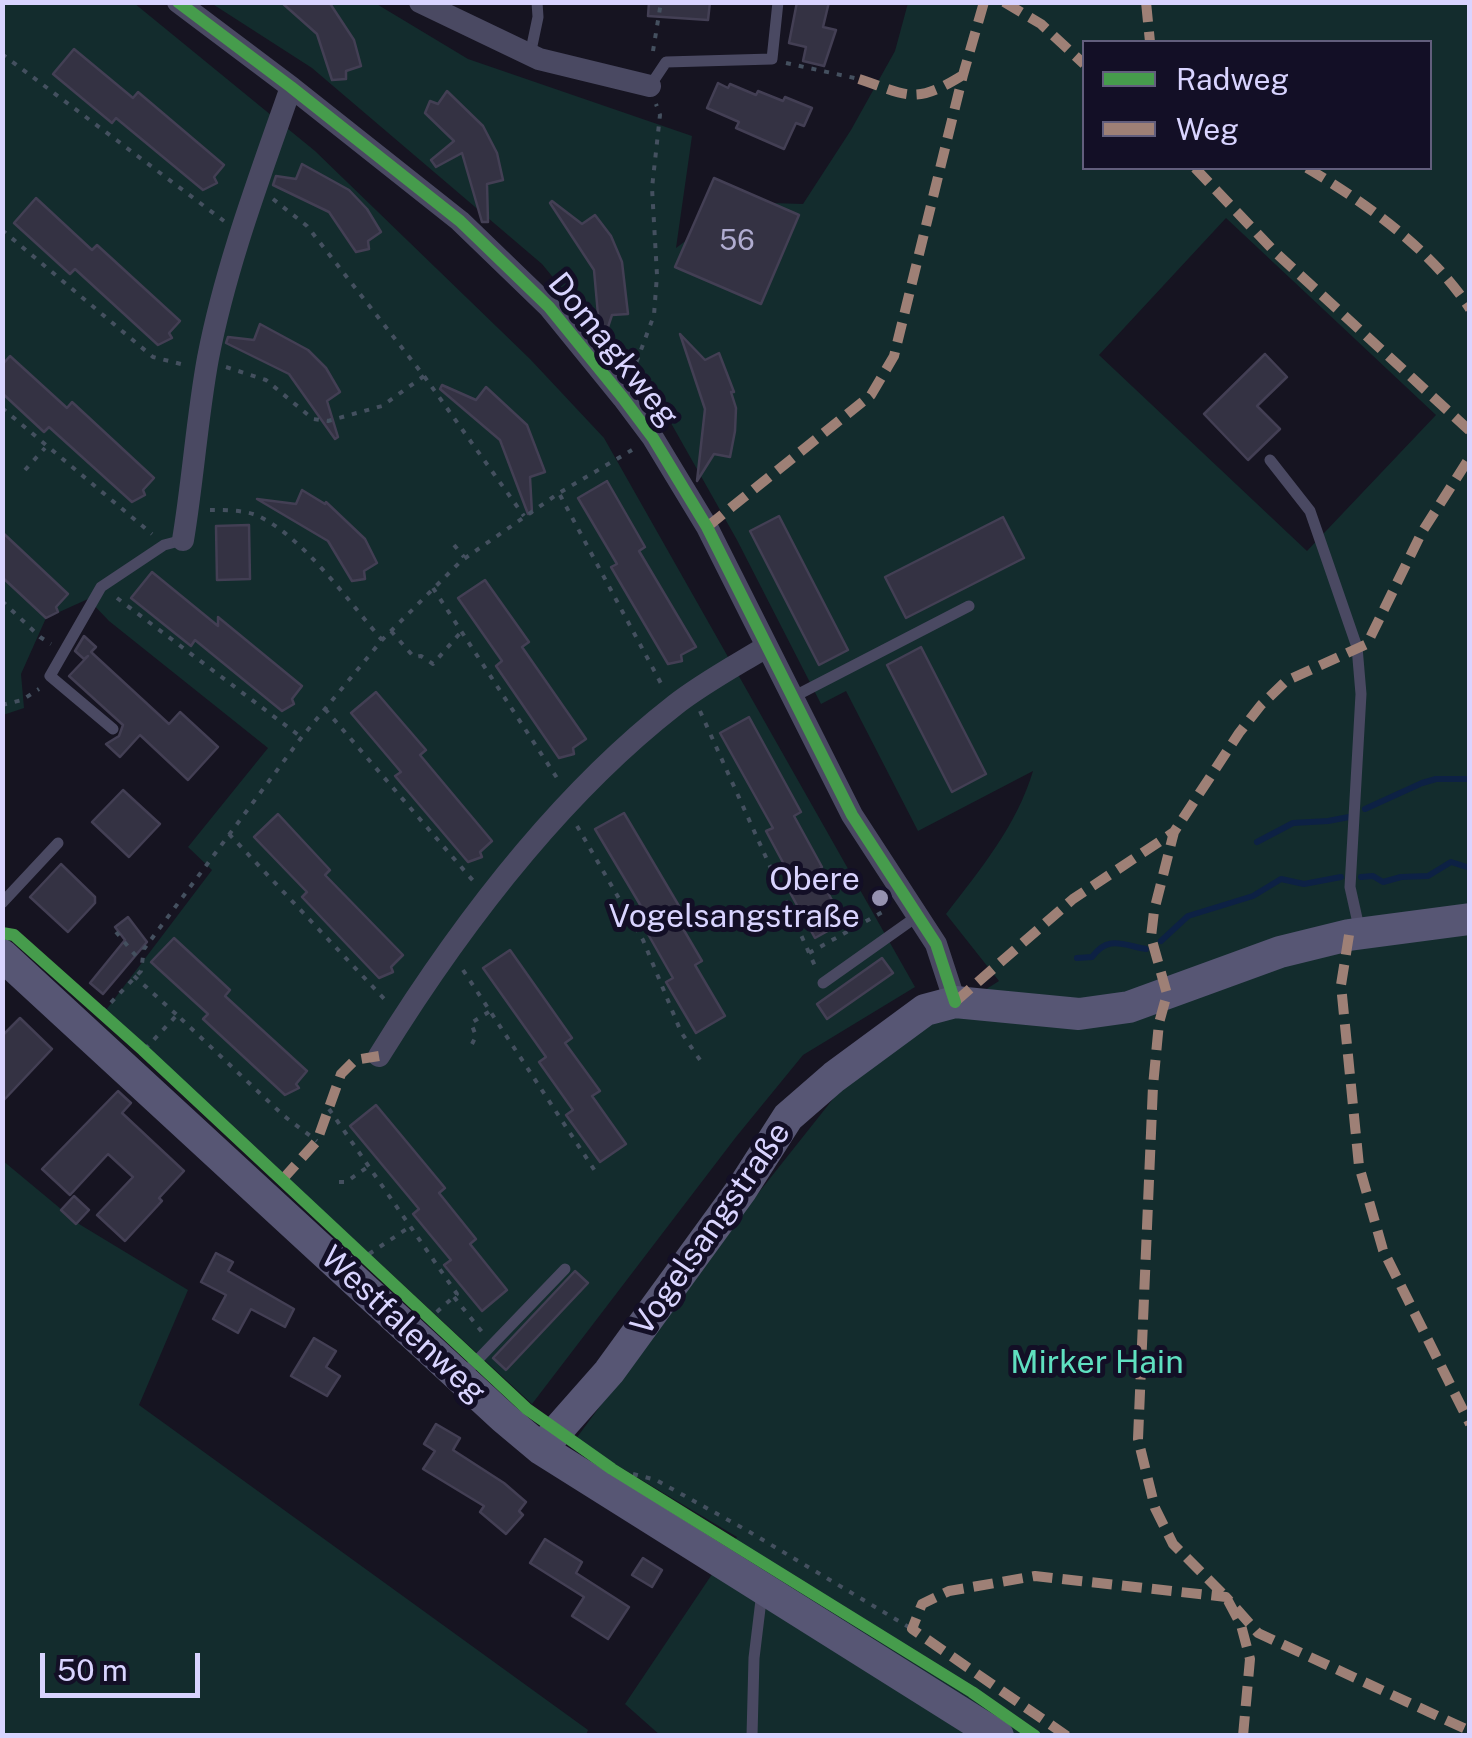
<!DOCTYPE html>
<meta charset="utf-8">
<style>
body{margin:0}
#map{position:relative;width:1472px;height:1738px;overflow:hidden;background:#161421;font-family:"Public Sans",sans-serif}
canvas{display:block}
.frame{position:absolute;inset:0;border:5px solid #d9d4ff;pointer-events:none}
.legend{position:absolute;left:1082px;top:40px;width:350px;height:130px;box-sizing:border-box;background:#130f26;border:2px solid #625e7d;margin:0;padding:12px 18px;list-style:none;font-size:30px;color:#d9d4ff}
.legend li{display:flex;align-items:center;gap:20px;height:50px}
.legend b{width:50px;border:2px solid #625e7d}
.scale{position:absolute;left:40px;top:1653px;width:160px;height:45px;box-sizing:border-box;border:5px solid #d9d4ff;border-top:0;padding-left:12px;font-size:30px;line-height:35px;white-space:nowrap;color:#d9d4ff;-webkit-text-stroke:8px #130f26;paint-order:stroke}
</style>
<div id="map">
<canvas width="1472" height="1738"></canvas>
<div class="frame"></div>
<ul class="legend">
<li><b style="height:12px;background:#469c4c"></b>Radweg</li>
<li><b style="height:12px;background:#9e8076"></b>Weg</li>
</ul>
<div class="scale">50 m</div>
</div>
<script>
const ctx = document.querySelector('canvas').getContext('2d');
ctx.lineJoin = 'round';
function paint(path, color) { ctx.fillStyle = color; ctx.fill(path, 'evenodd'); }
function stroke(path, color, width, dash) { ctx.strokeStyle = color; ctx.lineWidth = width; ctx.lineCap = dash ? 'butt' : 'round'; ctx.setLineDash(dash || []); ctx.stroke(path); }
function drawText(font, color, halo, rows, align = 'center') {
  ctx.font = font + ' "Public Sans",sans-serif'; ctx.lineWidth = 10; ctx.setLineDash([]); ctx.textBaseline = 'middle'; ctx.strokeStyle = halo; ctx.fillStyle = color; for (const [text, x, y, turn = 0] of rows) {
    ctx.save(); ctx.translate(x, y); ctx.rotate((+turn || 0) * Math.PI / 180); ctx.textAlign = isNaN(turn) ? turn : align; if (halo) ctx.strokeText(text, 0, 0); ctx.fillText(text, 0, 0); ctx.restore();
  }
}
const green = new Path2D(`
 M3,3H134L315,151L530,359L604,438L915,987L803,1055L736,1137L532,1404L106,1010L212,870L188,847L268,748L109,621L88,599L46,618L21,674L24,708L3,715Z
 M211,3H375L468,59L692,136L676,248L738,202L803,204L851,130L895,51L908,3H1469V1735L661,1736L625,1704L737,1537L575,1440L752,1201L852,1075L999,981L946,914C980,870 1017,825 1033,771L918,831L846,691L821,704L737,540L667,416L542,264L312,68ZM1084,42H1430V168H1084ZM1226,218L1436,415L1307,551L1099,355Z
 M2,1160L79,1224L188,1290L139,1405L588,1730L586,1735H3Z`);
const stream = new Path2D(`
 M1365,809L1422,783L1436,779H1470
 M1257,842L1293,823L1328,821L1349,817
 M1361,877L1373,876L1383,882L1401,877L1428,876L1451,862L1470,868
 M1161,941L1188,916L1253,896L1281,879L1304,884L1341,877
 M1077,958L1092,957C1108,935 1123,945 1146,949`);
const building = new Path2D(`
 M281,2H329L354,40L361,66L346,71V79L332,80L317,34Z
 M649,2H710L708,20L648,16Z
 M797,2H829L823,27L836,30L824,66L803,61L806,47L789,43Z
 M74,49L133,98L138,92L224,165L214,177L217,183L203,190L116,118L112,123L53,74Z
 M718,83L728,88L730,84L756,95L758,91L783,101L785,97L812,108L804,126L796,123L784,149L736,128L739,122L707,108Z
 M447,91L483,126L497,153L503,180L487,184L488,222H482L462,153L436,167L431,160L454,141L425,113L430,101L438,104Z
 M302,164L349,190L367,209L381,232L368,241L369,249L356,252L329,212L273,185L276,176L296,179Z
 M714,178L799,215L761,304L675,267Z
 M36,198L92,250L97,245L180,321L169,333L172,338L158,345L75,269L70,274L14,223Z
 M552,201L582,224L595,215L611,236L622,262L628,314L612,315L601,348L594,270L550,203Z
 M260,324L308,350L326,368L340,392L327,401L338,437L335,439L289,374L226,343L228,337L254,340Z
 M680,334L705,360L719,353L734,392H731L736,408L735,431L730,457L714,454L697,481L705,409Z
 M1265,354L1287,377L1257,406L1280,429L1248,460L1204,414Z
 M10,356L67,408L72,402L154,478L143,490L145,495L132,502L49,427L44,432L2,393V365Z
 M442,385L476,400L486,387L527,425L545,472L530,477L532,513L528,514L500,440L440,389Z
 M607,481L645,547L639,551L696,647L681,655L682,661L668,664L611,567L617,564L578,498Z
 M302,490L325,504L326,502L365,539L377,563L364,571L365,579L352,581L328,541L257,499L296,504Z
 M779,516L848,650L819,665L750,531Z
 M1003,517L1024,558L906,618L885,577Z
 M249,525L250,579L217,580L216,526Z
 M2,532L68,594L56,607L58,612L46,618L2,577Z
 M152,572L218,626V617L302,686L292,699L294,704L282,711L195,640L191,646L131,598Z
 M485,580L529,642L522,647L586,739L573,748L574,754L559,758L496,666L502,661L458,598Z
 M84,636L96,647L91,652L169,724L180,712L218,747L188,780L140,735L120,757L106,744L119,736L123,725L69,676L88,656L84,659L75,651Z
 M921,647L986,774L952,792L887,665Z
 M376,692L426,750L420,755L492,841L480,852L482,857L468,862L395,776L401,772L351,713Z
 M749,717L801,812L794,816L822,867L816,871L844,922L815,938L787,887L794,883L766,831L773,828L720,733Z
 M123,790L160,824L129,857L92,822Z
 M624,813L679,906L672,910L702,961L695,965L725,1016L696,1033L666,982L673,978L644,927L651,923L595,829Z
 M278,814L330,870L325,875L403,955L391,967L393,972L379,978L302,897L307,892L254,837Z
 M61,864L95,897V903L68,932L30,897Z
 M128,917L147,942L103,994L90,983L125,940L115,927Z
 M174,938L230,990L225,996L307,1071L296,1084L299,1088L285,1095L203,1019L208,1014L151,962Z
 M510,950L572,1038L565,1043L600,1091L592,1096L626,1144L600,1162L566,1115L573,1110L539,1062L546,1057L483,968Z
 M882,958L893,973L827,1019L817,1004Z
 M20,1018L52,1049L2,1102V1036Z
 M118,1091L131,1103L122,1113L184,1171L159,1198L162,1201L125,1241L97,1215L133,1177L108,1154L70,1195L42,1169Z
 M376,1105L445,1188L439,1193L476,1239L470,1244L507,1290L482,1311L444,1265L451,1260L413,1214L419,1209L350,1126Z
 M74,1196L89,1210L76,1224L61,1210Z
 M216,1253L233,1262L228,1271L294,1309L285,1327L251,1309L238,1333L213,1319L226,1295L201,1282Z
 M575,1271L588,1283L506,1370L493,1358Z
 M314,1338L336,1351L326,1367L340,1376L327,1396L291,1376Z
 M436,1424L460,1438L453,1450L504,1483L526,1502L519,1511L523,1515L506,1534L480,1512L484,1506L423,1469L435,1451L424,1444Z
 M545,1539L582,1562L576,1573L629,1607L608,1639L572,1616L584,1597L530,1563Z
 M643,1558L662,1570L652,1587L632,1575Z`);
const path = new Path2D(`
 M653,51L661,2
 M2,54L224,221
 M786,63L859,79
 M273,199L307,226L424,376L524,516
 M2,230L153,357L185,365
 M226,367L266,380L313,419L328,421L382,406L424,376
 M632,374L654,315L657,275L652,188L660,115L656,104
 M2,408L152,534
 M25,470L45,448
 M560,495L664,689
 M210,510C225,510 242,510 256,515C302,535 349,602 382,640
 M454,545L464,557
 M433,588L559,781
 M117,598L301,737
 M2,601L40,637L51,644
 M391,631L414,657L421,656L433,664L461,632
 M2,705L22,700L39,689
 M325,709L475,883
 M700,711L815,966
 M577,826L643,940L681,1032L700,1060
 M229,834L389,1004
 M116,932L141,962
 M809,953L888,909
 M463,970L597,1174
 M134,976L177,1015
 M102,1012L141,971L144,949L301,738L382,640L461,561L559,493L632,450
 M472,1044L476,1036L471,1023L492,1010
 M145,1049L177,1015L284,1116L317,1141
 M329,1109L457,1294L431,1317
 M339,1182H346L369,1166
 M369,1254L411,1226
 M454,1297L482,1332
 M633,1474L656,1480L748,1531L912,1629`);
const lane = new Path2D(`
 M530,55L538,17L537,2
 M650,86L666,62L772,59L778,2
 M1270,460L1310,511L1357,647L1361,694L1350,887L1360,932
 M793,697L969,606
 M113,729L50,676L101,587L164,545L183,540
 M2,903L58,843
 M823,983L919,915
 M463,1375L565,1269
 M752,1736L754,1658L762,1592`);
const street = new Path2D(`
 M178,2L291,87L460,221L549,307L623,398L653,438L707,527L852,815L936,944L955,1002
 M420,2L539,59L650,86
 M183,540C193,480 197,418 208,358C226,265 260,176 291,87
 M379,1056C457,930 557,797 675,705C703,683 735,666 766,647`);
const secondary = new Path2D(`
 M2,955L504,1418L541,1449L998,1736
 M541,1449L609,1372L742,1189L788,1117L834,1077L925,1010L955,1002L1079,1014L1129,1007L1280,952L1349,935L1470,919`);
const quiet = new Path2D(`
 M1004,2L1041,24L1084,64
 M1146,2L1150,42
 M859,79C910,96 914,105 963,75
 M1195,168L1275,252L1470,431
 M1307,168C1366,203 1432,250 1470,309
 M707,527L871,395L894,356L963,75L984,2
 M1349,935L1341,985L1359,1166L1383,1250L1470,1424
 M955,1002L1073,899L1174,832
 M282,1180L317,1141L341,1074L355,1060L379,1056
 M1067,1736L912,1629L922,1604L949,1591L1035,1576L1226,1597L1258,1633L1470,1731
 M1243,1736L1250,1659L1241,1625L1226,1597L1173,1544L1155,1508L1138,1439L1153,1086L1159,1023L1167,994L1151,937L1154,911L1174,832L1239,733L1261,705L1286,681L1367,644L1422,532L1470,457`);
const cycleway = new Path2D(`
 M178,2L291,87L460,221L549,307L623,398L653,438L707,527L852,815L936,944L955,1002
 M2,933L14,935L143,1050L527,1409L612,1469L972,1692L1035,1736`);
const markers = [
 [880,898,10,"#9591b1"]
];
const numberNames = [
 ["56",737,241]
];
const streetNames = [
 ["Domagkweg",613,350,51],
 ["Vogelsangstraße",711,1229,-55],
 ["Westfalenweg",403,1325,43]
];
const poiNames = [
 ["Obere",860,880],
 ["Vogelsangstraße",860,917]
];
const parkNames = [
 ["Mirker Hain",1097,1363]
];
paint(green, '#132c2d');
stroke(stream, '#0d2144', 6);
paint(building, '#343243');
stroke(building, '#433f54', 2.5);
stroke(path, '#44505f', 4, [5, 8]);
stroke(lane, '#4a4962', 11);
stroke(street, '#4a4962', 22);
stroke(secondary, '#575674', 32);
stroke(quiet, '#9e8076', 10, [20, 10]);
stroke(cycleway, '#469c4c', 12);
for (const [x, y, r, color] of markers) { const dot = new Path2D(); dot.arc(x, y, r, 0, 2 * Math.PI); ctx.fillStyle = color; ctx.fill(dot); stroke(dot, '#130f26', 4); }
drawText('28px', '#b0acd0', null, numberNames);
drawText('32px', '#d9d4ff', '#130f26', streetNames);
drawText('32px', '#d9d4ff', '#130f26', poiNames, 'right');
drawText('32px', '#5fe0c0', '#130f26', parkNames);
</script>
